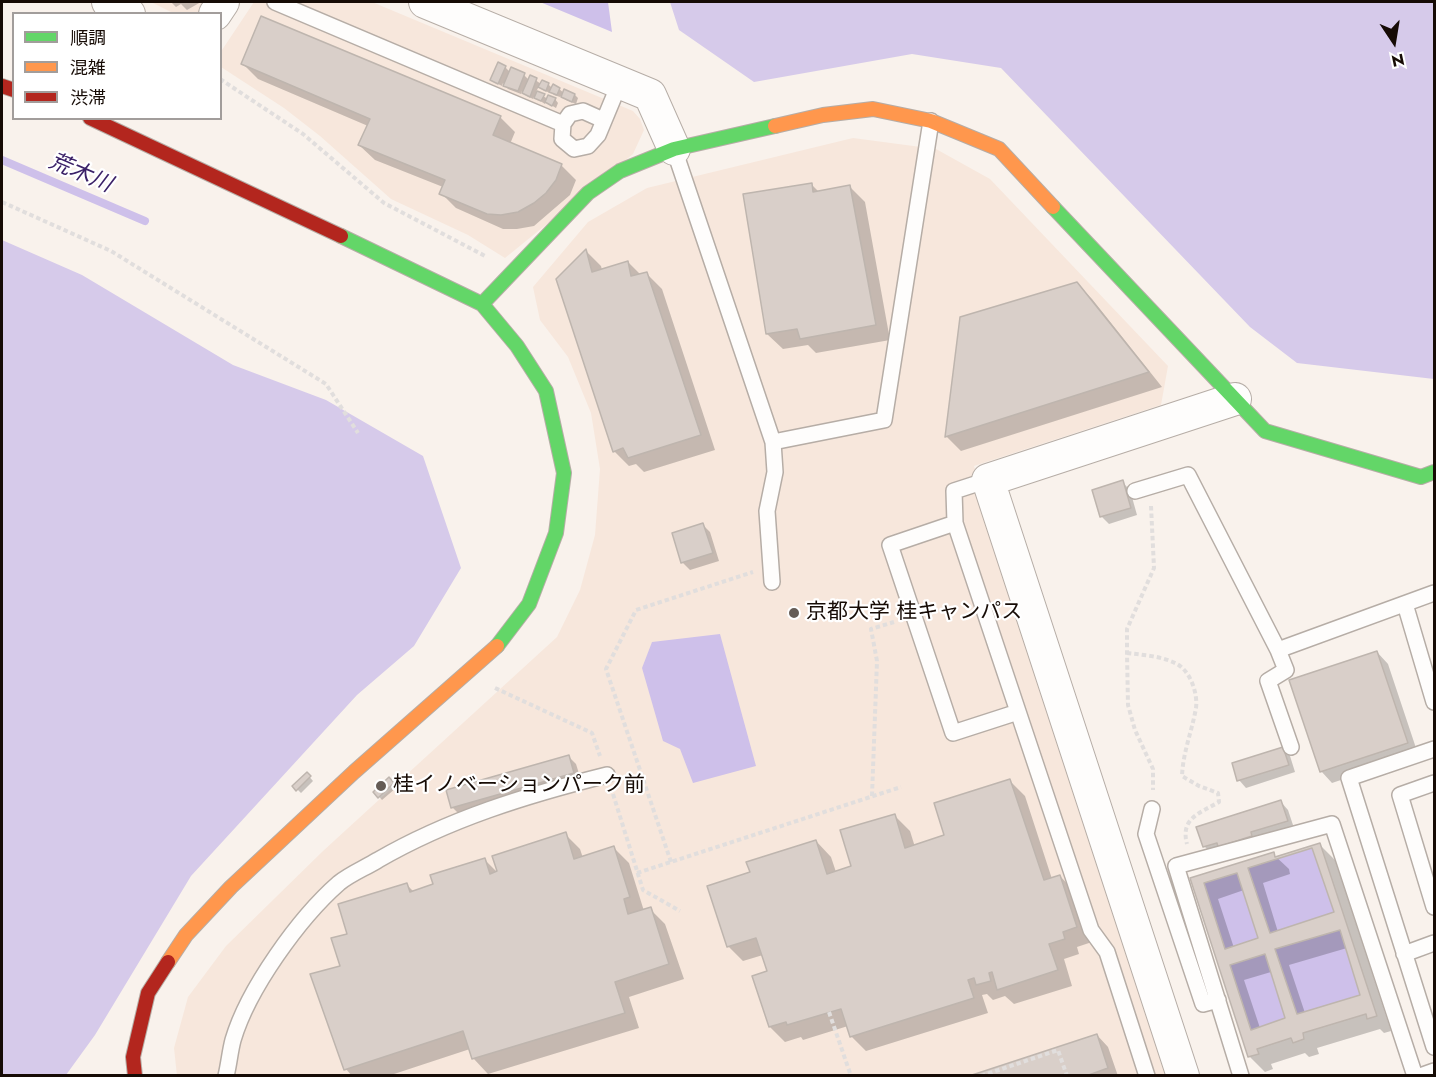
<!DOCTYPE html>
<meta charset="utf-8">
<style>
body{margin:0}
#map{position:relative;width:1436px;height:1077px;overflow:hidden;background:#f9f2ec;font-family:Jost,"Noto Sans JP",sans-serif}
canvas{display:block}
.frame{position:absolute;inset:0;border:3px solid #160b05;pointer-events:none}
.legend{position:absolute;left:12px;top:12px;width:210px;height:108px;box-sizing:border-box;background:#fff;border:2px solid #a29d9b;margin:0;padding:8px 10px;list-style:none;font-size:18px;color:#160b05}
.legend li{display:flex;align-items:center;gap:12px;height:30px}
.legend b{width:30px;border:2px solid #a29d9b}
.north{position:absolute;left:1364px;top:12px;width:60px;height:60px;-webkit-text-stroke:4px #fff;paint-order:stroke;rotate:168deg;font-size:16px;font-weight:700;line-height:24px;text-align:center;color:#160b05}
.north::after{content:'';display:block;margin:auto;width:21px;height:27px;background:#160b05;clip-path:polygon(50% 0,100% 100%,50% 72%,0 100%)}
</style>
<div id="map">
<canvas width="1436" height="1077"></canvas>
<div class="frame"></div>
<ul class="legend">
<li><b style="height:8px;background:#63d668"></b>順調</li>
<li><b style="height:8px;background:#ff974d"></b>混雑</li>
<li><b style="height:8px;background:#b3261e"></b>渋滞</li>
</ul>
<div class="north">N</div>
</div>
<script>
const ctx = document.querySelector('canvas').getContext('2d');
ctx.lineJoin = 'round';
function paint(path, color) { ctx.fillStyle = color; ctx.fill(path, 'evenodd'); }
function stroke(path, color, width, dash) { ctx.strokeStyle = color; ctx.lineWidth = width; ctx.lineCap = dash ? 'butt' : 'round'; ctx.setLineDash(dash || []); ctx.stroke(path); }
function drawText(font, color, halo, rows, align = 'center') {
  ctx.font = font + ' Jost,"Noto Sans JP",sans-serif'; ctx.lineWidth = 4.5; ctx.setLineDash([]); ctx.textBaseline = 'middle'; ctx.strokeStyle = halo; ctx.fillStyle = color; for (const [text, x, y, turn = 0] of rows) {
    ctx.save(); ctx.translate(x, y); ctx.rotate((+turn || 0) * Math.PI / 180); ctx.textAlign = isNaN(turn) ? turn : align; if (halo) ctx.strokeText(text, 0, 0); ctx.fillText(text, 0, 0); ctx.restore();
  }
}
const built = new Path2D(`
 M151,2H212L205,12L196,14L173,13Z
 M254,2H372L633,111L640,119L644,130L633,154L505,258L468,235L391,199L320,136L284,108L221,67L220,53Z
 M853,138L936,149L990,179L1168,366L1161,405L974,466L1166,1075L177,1076L174,1048L188,997L226,946L323,851L557,637L580,590L595,535L600,469L591,413L568,357L540,320L533,287L588,222L647,188Z`);
const forest = new Path2D(`
 M670,2H1434V379L1297,363L1250,327L1001,68L912,54L754,82L679,30Z
 M2,240L82,275L233,365L326,400L423,456L461,568L414,646L357,695L191,876L95,1035L66,1075H2Z`);
const water = new Path2D(`
 M540,2H608L612,32Z
 M720,634L756,766L693,783L680,749L663,741L642,668L652,642Z
 M1312,848L1334,912L1270,933L1248,868Z
 M1237,873L1258,938L1225,949L1204,883Z
 M1340,930L1360,995L1297,1014L1275,949Z
 M1265,954L1285,1018L1251,1030L1230,965Z`);
const shadow = new Path2D(`
 M171,2H201L187,10L181,4L176,7Z
 M242,63L500,117L515,132L510,144L561,165L576,180L570,195L534,226L517,229H503L456,208L441,193L443,187L375,160L359,145L368,126L258,79Z
 M505,67L510,72L524,75L529,80L531,77L541,84H548L552,88L559,89L564,93L575,95L578,98L576,104L566,100L561,96L560,97L554,95L550,91V93L543,90L539,86L536,92L548,99H555L558,103L556,108L546,102L545,104L534,97L533,99L527,96L522,91L521,94L508,89L503,83L502,86L496,83L492,80Z
 M811,184L819,192L849,186L865,202L890,340L816,353L808,345L783,349L767,334Z
 M586,251L601,266L602,270L628,262L641,275L647,274L662,289L715,450L644,472L636,464L629,466L614,451Z
 M1076,283L1092,299L1162,387L961,451L946,436Z
 M1122,482L1130,490L1137,515L1109,524L1101,516Z
 M703,525L710,532L719,561L690,570L682,562Z
 M1377,652L1388,664L1418,754L1332,783L1321,771Z
 M1283,748L1290,756L1295,772L1246,788L1239,780Z
 M568,756L576,764L581,780L460,815L452,807Z
 M307,774L313,781L301,793L294,786Z
 M389,779L396,788L382,800L375,792Z
 M1010,781L1025,796L1052,879L1060,876L1075,892L1092,942L1077,947L1079,954L1064,959L1072,986L1014,1004L1005,996L993,1000L987,994L982,995L988,1013L866,1051L851,1036L848,1026L803,1040L801,1037L785,1042L770,1027L768,972L763,955L743,961L728,946L751,873L816,841L831,857L836,872L852,867L895,816L910,831L915,847L946,836Z
 M1281,802L1288,810L1294,828L1212,854L1204,846Z
 M565,834L580,849L583,858L614,848L629,863L644,911L650,909L665,924L684,979L629,997L639,1028L488,1074L473,1058L470,1049L388,1076H352L346,1069L342,967L349,935L406,884L414,892L435,885L484,859L499,874Z
 M1320,845L1335,860L1391,1031L1384,1033L1380,1029L1317,1048L1319,1054L1309,1057L1305,1053L1271,1064L1273,1069L1265,1072L1250,1057L1192,879L1273,854L1289,869L1290,874L1263,883L1278,932L1336,913ZM1244,890L1260,939L1234,948L1218,899ZM1347,948L1362,996L1305,1013L1289,965ZM1271,972L1287,1019L1260,1028L1244,980Z
 M1097,1035L1108,1047L1118,1076H973Z`);
const stream = new Path2D(`
 M2,160L145,221`);
const building = new Path2D(`
 M261,16L501,116L493,135L562,164L556,180L546,193L534,203L518,212L501,215L487,214L439,194L445,180L358,145L370,119L241,64Z
 M498,62L506,66L498,84L490,80Z
 M511,67L525,73L518,91L503,86Z
 M530,75L537,78L530,97L522,93Z
 M542,80L549,83L546,91L538,87Z
 M553,84L560,88L557,95L549,92Z
 M564,89L575,94L572,102L561,97Z
 M537,91L545,94L541,101L534,98Z
 M548,95L556,98L552,106L545,102Z
 M812,183L813,192L850,185L876,325L800,339L797,329L766,334L743,194Z
 M586,249L592,272L628,261L631,276L647,272L701,435L628,458L623,448L613,452L556,279Z
 M1077,282L1149,372L945,437L960,317Z
 M1123,480L1131,508L1100,517L1092,490Z
 M703,523L713,553L681,563L672,533Z
 M1377,651L1408,743L1320,772L1289,680Z
 M1283,747L1289,765L1237,781L1232,763Z
 M569,755L574,773L451,808L446,790Z
 M307,772L311,776L296,791L292,786Z
 M389,777L394,783L378,798L373,792Z
 M1010,779L1044,880L1060,875L1077,927L1063,932L1065,939L1049,944L1058,970L997,990L992,972L989,973L991,981L976,985L974,978L968,980L974,998L850,1037L841,1009L787,1025L786,1022L769,1027L752,976L767,971L756,938L727,947L707,886L750,872L746,862L816,840L827,874L851,866L840,830L895,814L905,848L944,835L934,803Z
 M1281,800L1288,821L1251,832L1252,836L1218,847L1217,843L1203,847L1196,827Z
 M566,832L574,859L614,846L630,897L624,899L628,914L651,907L669,964L615,982L625,1013L472,1059L463,1031L344,1070L310,974L340,966L331,938L347,934L338,904L407,883L410,892L433,884L430,875L485,858L490,874L497,871L492,856Z
 M1320,843L1377,1016L1367,1019L1366,1014L1303,1033L1304,1039L1293,1043L1291,1038L1257,1049L1259,1054L1248,1057L1190,878L1274,852L1275,857ZM1312,848L1334,912L1270,933L1248,868ZM1237,873L1258,938L1225,949L1204,883ZM1340,930L1360,995L1297,1014L1275,949ZM1265,954L1285,1018L1251,1030L1230,965Z
 M1097,1034L1108,1068L1086,1076H969Z`);
const path = new Path2D(`
 M220,79L303,134L384,203L487,257
 M2,202L111,251L326,384L358,433
 M1151,506L1154,568L1127,629V653L1128,705L1135,730L1153,769V790
 M1127,653C1143,655 1162,656 1177,664C1190,671 1198,693 1196,708C1192,731 1183,752 1182,776L1199,786L1218,793L1219,802C1200,813 1180,818 1187,844
 M495,688L592,733L600,756
 M613,794L643,890L680,911
 M872,796L877,661L871,629L894,622
 M671,862L606,669L636,610L753,572
 M637,873L901,787
 M829,1012L851,1076
 M981,1076L1058,1050L1067,1076`);
const lane = new Path2D(`
 M275,2L563,124L562,139L574,149L588,146L598,135L620,82
 M563,124L570,114L583,111L603,120
 M674,149L773,442L775,472L767,511L772,582
 M773,442L884,420L931,121
 M1135,491L1188,475L1278,650L1434,593
 M955,523L954,491L988,480
 M1405,604L1434,702
 M1278,650L1286,670L1268,681L1291,747
 M1018,712L953,733L890,545L955,523L1091,930L1107,952L1147,1076
 M1434,749L1349,778L1434,1047
 M1434,783L1400,795L1434,907
 M1152,809L1146,834L1203,1004L1218,1000
 M1404,954L1434,943
 M226,1076C229,1064 230,1051 233,1040C248,989 299,918 339,883C350,874 365,868 378,860C449,819 527,795 607,775
 M1241,1076L1176,866L1332,824L1415,1076
 M1420,1076L1434,1071`);
const street = new Path2D(`
 M108,2L129,14
 M425,2L650,95L674,149
 M215,14L223,2
 M1183,1076L988,480L1235,399`);
const fast = new Path2D(`
 M1053,207L1265,431L1421,477L1434,472
 M341,236L482,304L517,346L546,391L564,473L556,533L529,604L497,646
 M482,304L588,193L620,171L674,149L775,126`);
const slow = new Path2D(`
 M775,126L823,115L873,109L931,121L999,149L1053,207
 M168,962L186,935L231,887L354,772L497,646`);
const jam = new Path2D(`
 M2,86L14,90
 M90,118L341,236
 M135,1076L133,1057L148,993L168,962`);
const markers = [
 [794,613,6,"#655c56"],
 [381,786,6,"#655c56"]
];
const poiNames = [
 ["京都大学 桂キャンパス",806,613],
 ["桂イノベーションパーク前",393,786]
];
const waterNames = [
 ["荒木川",80,174,23]
];
paint(built, '#f7e7dc');
paint(forest, '#d6caea');
paint(water, '#cec0ea');
paint(shadow, '#0003');
stroke(stream, '#cec0ea', 8);
paint(building, '#d9cfc9');
stroke(building, '#beb5ae', 1.5);
stroke(lane, '#b6ada6', 18);
stroke(street, '#b6ada6', 34);
stroke(fast, '#b6ada6', 16);
stroke(slow, '#b6ada6', 16);
stroke(jam, '#b6ada6', 16);
stroke(path, '#e1dedd', 4, [4.5, 3]);
stroke(lane, '#fefdfc', 15);
stroke(street, '#fefdfc', 32);
stroke(fast, '#63d668', 14);
stroke(slow, '#ff974d', 14);
stroke(jam, '#b3261e', 14);
for (const [x, y, r, color] of markers) { const dot = new Path2D(); dot.arc(x, y, r, 0, 2 * Math.PI); ctx.fillStyle = color; ctx.fill(dot); stroke(dot, '#fff', 2); }
drawText('21px', '#160b05', '#fff', poiNames, 'left');
drawText('italic 22px', '#3b2168', '#fff', waterNames);
</script>
